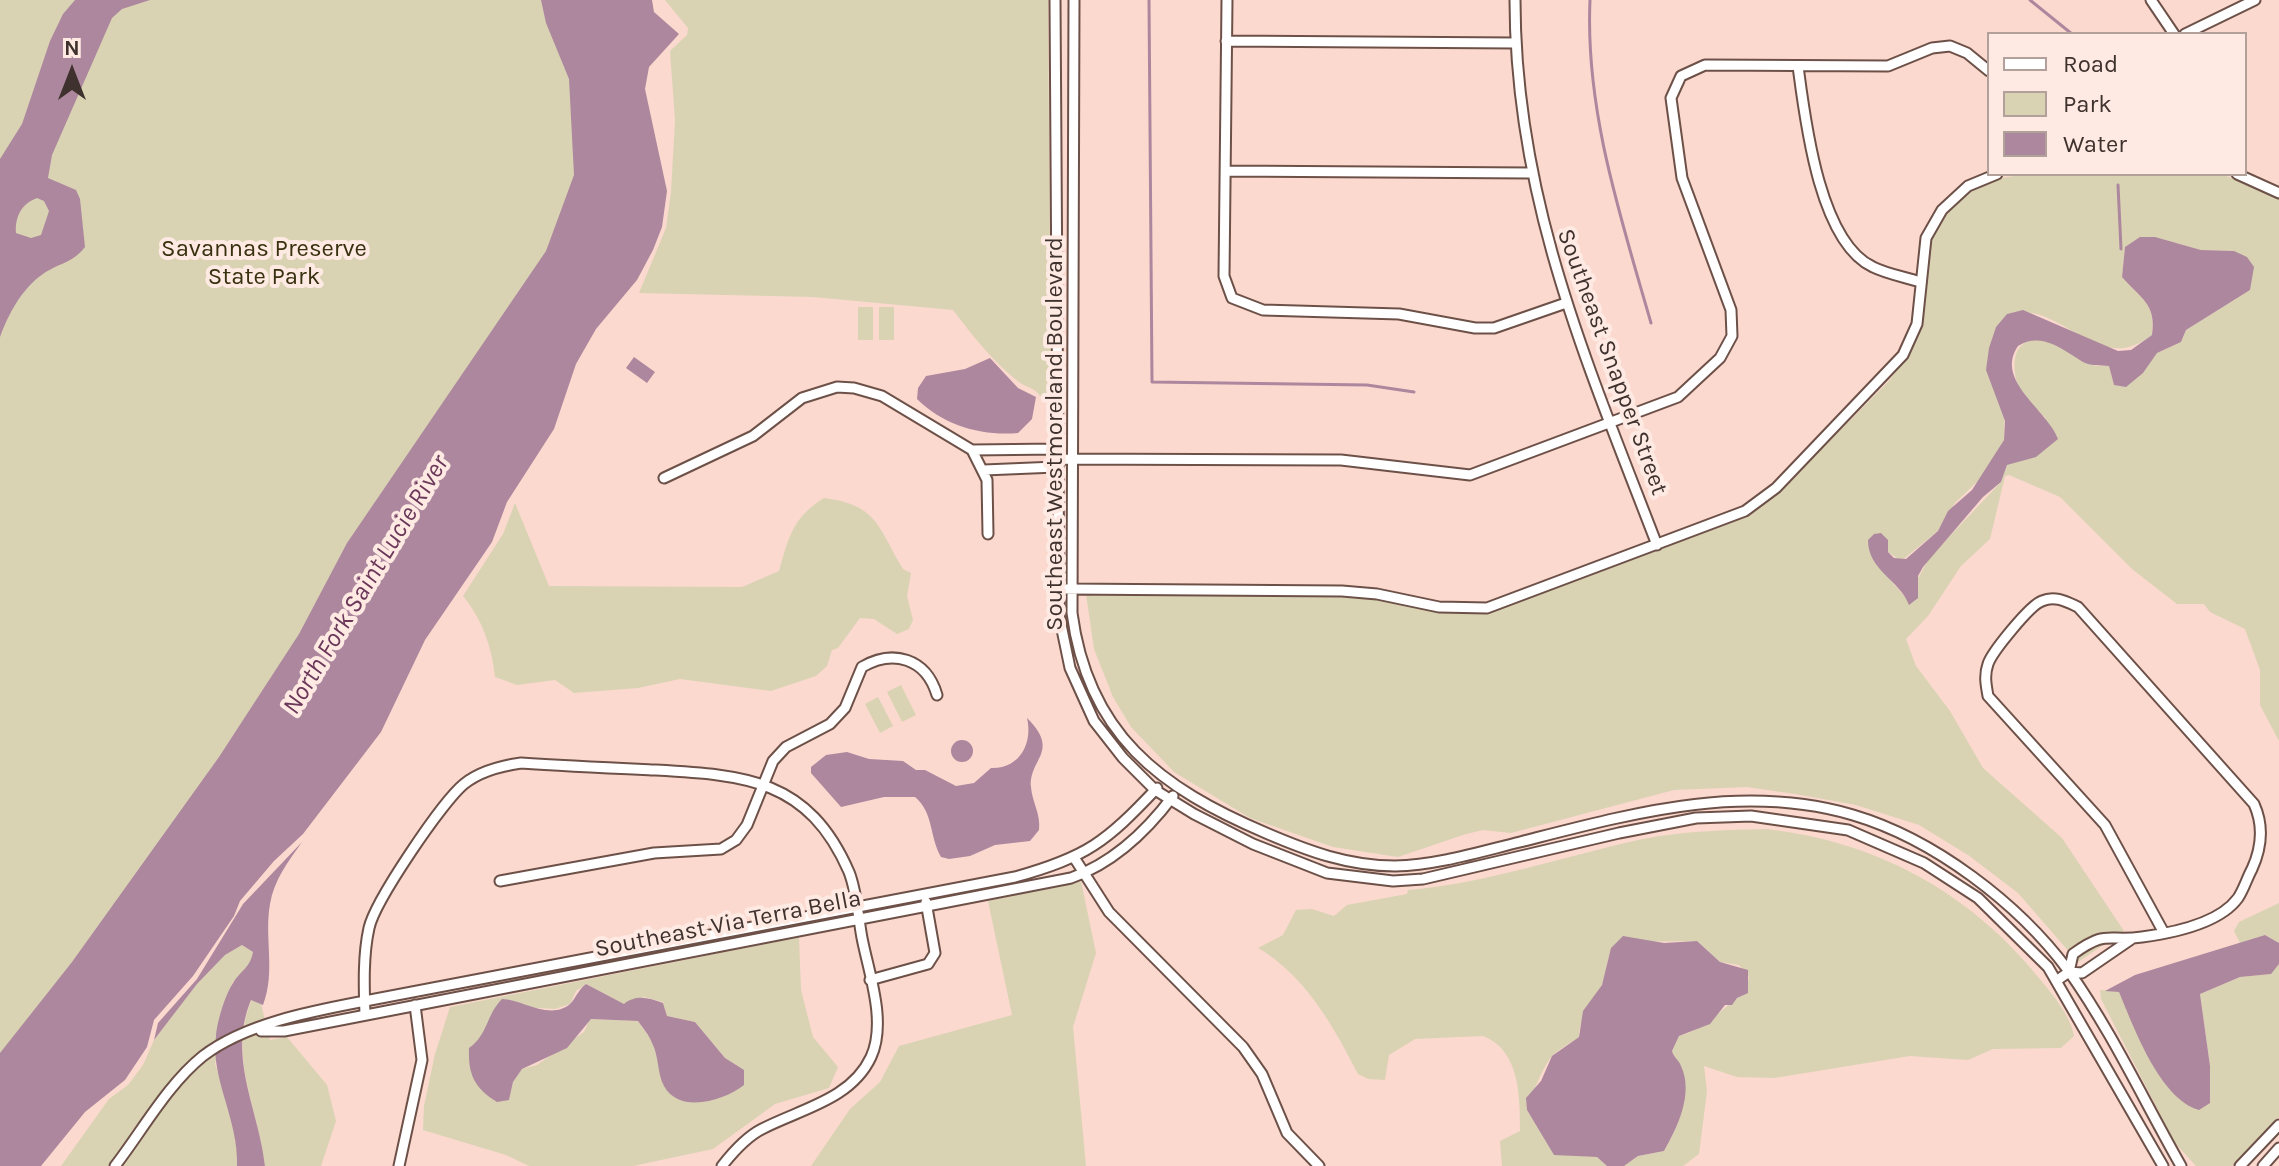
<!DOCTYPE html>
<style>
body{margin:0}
#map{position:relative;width:2279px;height:1166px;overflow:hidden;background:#fbd9ce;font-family:Karla,sans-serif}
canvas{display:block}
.legend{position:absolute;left:1987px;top:32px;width:260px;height:144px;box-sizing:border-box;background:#feeae3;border:2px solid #b2a09b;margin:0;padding:10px 14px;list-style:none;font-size:24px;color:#3f322e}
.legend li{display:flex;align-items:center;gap:16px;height:40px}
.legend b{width:40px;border:2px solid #b2a09b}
.north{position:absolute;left:32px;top:32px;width:80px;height:80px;-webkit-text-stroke:6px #feeae3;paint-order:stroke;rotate:0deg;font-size:22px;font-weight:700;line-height:32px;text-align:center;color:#3f322e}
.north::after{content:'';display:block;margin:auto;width:28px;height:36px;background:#3f322e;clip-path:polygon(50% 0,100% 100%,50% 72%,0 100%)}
</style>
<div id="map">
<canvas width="2279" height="1166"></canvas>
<ul class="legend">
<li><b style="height:10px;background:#fff"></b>Road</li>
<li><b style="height:22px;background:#d9d3b4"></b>Park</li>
<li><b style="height:22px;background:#ad879e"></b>Water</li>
</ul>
<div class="north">N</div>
</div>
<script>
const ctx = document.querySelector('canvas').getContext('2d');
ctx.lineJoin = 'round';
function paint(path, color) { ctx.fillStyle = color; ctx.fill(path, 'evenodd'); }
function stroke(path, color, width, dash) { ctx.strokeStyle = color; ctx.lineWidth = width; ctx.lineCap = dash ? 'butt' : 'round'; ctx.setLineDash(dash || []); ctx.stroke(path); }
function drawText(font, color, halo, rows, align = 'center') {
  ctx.font = font + ' Karla,sans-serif'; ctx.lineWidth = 8; ctx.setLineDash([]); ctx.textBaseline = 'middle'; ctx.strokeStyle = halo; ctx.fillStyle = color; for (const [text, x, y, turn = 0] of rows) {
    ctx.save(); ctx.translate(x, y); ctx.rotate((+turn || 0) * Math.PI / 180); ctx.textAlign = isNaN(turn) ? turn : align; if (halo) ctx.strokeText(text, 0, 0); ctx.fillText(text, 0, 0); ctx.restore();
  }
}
const green = new Path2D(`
 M0,0H587L605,208L0,1126Z
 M665,0H1048L1051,395L1040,396C1034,387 1027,388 1019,382C993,362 973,336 953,310L813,297L639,293L666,228L671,192L675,120L670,51L687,35L688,28Z
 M2029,174L2226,176L2254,185L2279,199V741L2260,705V670L2245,629L2210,612L2204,604H2177L2132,569L2060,497L2009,475L2005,476L1990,539L1961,566L1928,616L1906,639L1916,666L1950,711L1983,768L2062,838L2124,931L2078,962L2018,893L1968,855L1919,825L1856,805L1795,794L1747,787L1674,790L1511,833L1483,830L1466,834L1398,857L1333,847L1250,818L1174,772L1131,727L1113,697L1094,649L1086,594L1342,596L1376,599L1439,612L1487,613L1746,516L1779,492L1887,383L1908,357L1921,326L1930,240L1946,214L1970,191L2000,178ZM2177,243L2201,250L2234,251L2250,290L2186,330L2181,342L2157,353L2132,381L2114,385L2109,366C2101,366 2091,366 2084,362C2077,359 2071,351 2064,348C2036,334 2011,337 2015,373C2016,390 2033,408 2046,418L2007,465L2001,482L1929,558L1907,599L1873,560L1888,540V552L1901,561L1938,531L1955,503L1984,475L2004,440L2007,314C2064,299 2095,379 2152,335C2157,304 2140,298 2122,277L2125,247Z
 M858,307H873V340H858Z
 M879,307H894V340H879Z
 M824,498C878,505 878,527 903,569L911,573L907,596L913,620L909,629L897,634L874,619L860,618L838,648L832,650L827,666L816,676L771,691L680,679L638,688L574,693L555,680L517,685L495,677C492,647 482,619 463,596L503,534L515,503L549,586L742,587L779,571C789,537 792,518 824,498Z
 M901,685L916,715L902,722L887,692Z
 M878,697L893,726L880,733L865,704Z
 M1766,829C1875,841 1970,892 2039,978C2052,994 2071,1016 2074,1036L2061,1048L1993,1049L1968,1060L1910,1056L1774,1078L1737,1077L1704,1066L1707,1091L1699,1154L1683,1166H1624L1638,1156L1664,1151C1686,1114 1687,1093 1672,1051L1679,1036C1707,1029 1721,1008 1745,993L1749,977L1739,965L1720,962L1697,941L1618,942C1605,953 1609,969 1602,984C1594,1003 1579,1015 1579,1037C1571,1043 1559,1049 1552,1056C1544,1065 1530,1098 1527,1110L1554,1154L1597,1157L1607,1166H1502L1500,1141L1520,1131C1520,1097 1520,1050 1483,1036L1415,1039L1389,1055L1385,1080L1368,1079L1358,1074C1334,1027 1305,975 1258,948L1283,935L1296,910L1312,909L1334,916L1347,905L1407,894L1408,890C1489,883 1564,856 1643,839C1684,831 1724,830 1766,829Z
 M1081,881L1096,953L1073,1027L1086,1166H811L850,1109L880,1082L899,1046L1012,1015L988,901Z
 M2279,903V943L2265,935L2240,943L2234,931L2239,922Z
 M799,937L801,990L813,1037L838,1067L829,1088L775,1104L713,1149L633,1166H529L506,1155L423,1130L424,1106L435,1054L450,1007ZM586,984L624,1004L644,997L663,1002L667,1016L695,1022L725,1058L743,1070L664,1086L653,1043L638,1021L590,1019L584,1032L537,1065L522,1069L513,1082L509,1100L469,1048L523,1007L555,1009L570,1004L576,991Z
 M242,945L253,952L251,964L232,983L215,1064L229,1103L237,1149V1166H61L109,1099L128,1085L143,1065L154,1040L197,984L225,955Z
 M2279,964V1117L2232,1166H2196L2175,1143L2101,999L2100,990L2119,992L2163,1080L2210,1103V1066L2200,994L2240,977L2270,974Z
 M252,999L261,1004L270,1040L287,1037L327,1085L336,1121L321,1166H265C259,1108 227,1058 252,999Z`);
const water = new Path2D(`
 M75,0H150L122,9L112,18L52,155L48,178L76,190L80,199L85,247C72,264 58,263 43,274C22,288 8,315 0,337V159L22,124L50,41L63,14ZM37,198L44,201L49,211L41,235L31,238L16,233C15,217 21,204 37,198Z
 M541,0H652L654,12L679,34L649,67L645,89L667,191L662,227L653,250L637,280L596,329L576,364L554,429L507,502L492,542L425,640L381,732L303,834L274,861L240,901L234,916L193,976L154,1020L147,1047L125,1080L85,1112L41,1166H0V1053L72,962L219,757L299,634L347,543L546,251L574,175L569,79L546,23Z
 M2140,237H2155L2201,250L2234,251L2247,257L2254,267L2250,290L2186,330L2181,342L2157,353L2143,373L2126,387L2114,385L2109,366C2100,365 2090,366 2083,362C2064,351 2042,331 2018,346C1994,381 2048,410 2058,439L2036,457L2007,465L2001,482L1983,497L1923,567L1918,576V598L1909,605C1900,580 1868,571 1868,540L1874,534L1881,533L1888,540V552L1894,558L1906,559L1938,531L1948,511L1972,490L2004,440L2005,421L1986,370L1989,348L1996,327L2007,314L2023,310L2118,351L2131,350L2152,335C2157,304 2140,298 2122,277L2125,247Z
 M634,357L655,372L647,383L626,368Z
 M990,358L1018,388L1036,397L1032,419L1018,433C982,436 944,426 917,399L918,388L926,376L965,369Z
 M1027,718C1061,752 1029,758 1031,787C1032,802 1041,814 1039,830L1030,841L995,845L970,856L949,859L941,857C929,836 934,813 915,797H884L841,807L811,773V767L826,755L847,752L869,759L903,761L916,770H925L956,786L974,783L991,768C1020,769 1033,743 1027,718Z
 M951 751a11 11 0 1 1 22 0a11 11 0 1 1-22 0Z
 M302,842C288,862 274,880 270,904C264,938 276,972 263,1005L251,1000C227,1058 259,1109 265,1166H237C239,1120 210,1078 216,1036C217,1022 225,995 233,983C241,970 250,968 253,952L242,945L225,955L197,984L154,1040L158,1023L197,979L243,904Z
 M2265,935L2279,943V964L2271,974L2240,977L2200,994L2210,1066V1103L2199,1110C2160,1099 2134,1028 2119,992L2105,991L2135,975Z
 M1623,936L1664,943L1697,941L1720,962L1748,970V993L1737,998L1732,1005H1725L1710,1024L1679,1036L1672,1051C1674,1058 1679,1060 1681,1066C1694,1094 1677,1128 1664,1151L1638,1156L1624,1166H1607L1597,1157L1554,1155L1527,1110L1526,1098L1541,1081L1552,1056L1579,1037L1583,1011L1602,985L1611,948Z
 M586,984L624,1004C636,994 649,998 663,1003L667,1016L695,1022L725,1058L744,1070V1085C725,1100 680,1115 664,1086C657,1073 659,1056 652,1043C649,1035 643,1028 638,1021L591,1019L567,1048L522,1069L513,1082L509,1100L497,1102C474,1088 468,1074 469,1048C488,1035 486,1015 502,999C521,999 550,1021 570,1004C576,998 578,990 586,984Z`);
const stream = new Path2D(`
 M1149,0L1152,382L1367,385L1414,392
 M1590,0C1585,111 1621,218 1651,323
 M2030,0L2072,34
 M2118,185L2121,249`);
const minor = new Path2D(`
 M1055,0L1059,615L1070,668L1094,721L1123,758L1155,790L1194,814L1253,844L1327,873L1393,881L1423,879L1619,833L1696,818L1751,816L1848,830L1924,863L1978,898L2048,967L2163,1166
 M1074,0L1072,613C1088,734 1160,788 1266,833C1308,851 1348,866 1395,866C1437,865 1479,852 1520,842C1630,814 1741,782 1853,815C1934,839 2018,903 2068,970C2111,1030 2144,1101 2181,1166
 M1227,0L1224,276L1232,298L1263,310L1399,314L1475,328H1494L1566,303
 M1515,0C1515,199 1587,363 1657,545
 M2151,0L2174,34
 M2185,34L2255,0
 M1226,41L1515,43
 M1798,66C1805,119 1819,242 1873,267C1887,274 1905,277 1920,282
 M1226,171L1530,173
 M2237,174L2279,193
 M972,450L987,480L988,534
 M1056,459L1341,460L1470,475L1678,397L1720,358L1732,336L1731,310L1682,178L1671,98L1681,76L1705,65L1888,66L1932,48L1950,46L1967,53L1989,71
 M984,470L1056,467
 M664,478L753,436L802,398L837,387L854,388L882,396L972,450L1056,449
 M1066,589L1342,591L1377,594L1439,607L1487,608L1745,511L1776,488L1903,355L1917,324L1926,238L1942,210L1968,186L1997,174
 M1075,859L1109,912L1243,1047L1262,1074L1287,1133L1319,1166
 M500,881L654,853L721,849L736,840L747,825L773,761L786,747L830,724L845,708L862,667C893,649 926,658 937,695
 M2069,972L2073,954C2108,929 2106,942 2142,937C2172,933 2219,924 2238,898C2244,889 2247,878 2252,869C2262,847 2264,826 2254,804L2078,607C2067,602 2055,595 2042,601C2030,605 1992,652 1988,664C1984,675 1986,685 1988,696L2105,825L2164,933
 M870,980L928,964L935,953L926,902
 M2056,981L2069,972L2082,973L2133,938
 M365,1014C364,986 363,955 369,928C375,901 442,802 464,784C480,771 500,766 521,763C565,766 610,768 654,770C744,775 808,778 849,872C857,892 858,917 862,938C869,974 887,1022 871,1057C851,1100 800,1109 762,1129C746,1137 733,1152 722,1166
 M261,1031H284L1071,878C1113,863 1146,832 1173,796
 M115,1166C142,1131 168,1084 203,1056C246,1023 313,1011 365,1001L1015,877C1087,857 1106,842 1157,788
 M399,1166L422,1060L415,1005
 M2240,1166L2279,1125
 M2263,1166L2279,1148`);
const parkNames = [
 ["Savannas Preserve",264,249],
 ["State Park",264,277]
];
const streetNames = [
 ["Southeast Snapper Street",1612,362,70],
 ["Southeast Westmoreland Boulevard",1055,434,-90],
 ["Southeast Via Terra Bella",728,924,-11]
];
const waterNames = [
 ["North Fork Saint Lucie River",366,585,-59]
];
paint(green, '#d9d3b4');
paint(water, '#ad879e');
stroke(stream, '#ad879e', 3);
stroke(minor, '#6d5148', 13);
stroke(minor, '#fff', 9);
drawText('24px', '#38310f', '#feeae3', parkNames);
drawText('24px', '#3f322e', '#feeae3', streetNames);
drawText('italic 26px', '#6b385a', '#feeae3', waterNames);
</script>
